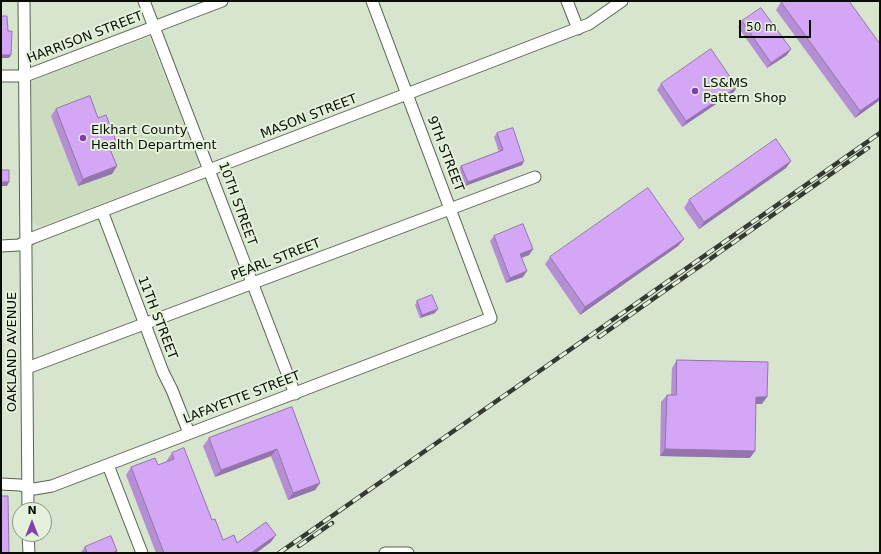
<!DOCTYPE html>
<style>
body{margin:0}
#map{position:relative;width:881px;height:554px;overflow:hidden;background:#d7e4ce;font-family:"DejaVu Sans",sans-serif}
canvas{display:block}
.frame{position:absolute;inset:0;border:2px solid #090d06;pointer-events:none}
.north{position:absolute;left:12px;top:502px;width:40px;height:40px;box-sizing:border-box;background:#e4f2db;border:1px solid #8c9686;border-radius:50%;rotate:0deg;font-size:11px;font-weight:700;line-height:16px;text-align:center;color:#090d06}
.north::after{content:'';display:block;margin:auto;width:14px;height:18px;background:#843eb1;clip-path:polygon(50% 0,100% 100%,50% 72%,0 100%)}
.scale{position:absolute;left:739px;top:20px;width:72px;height:18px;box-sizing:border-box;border:2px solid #090d06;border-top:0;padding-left:5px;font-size:12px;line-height:14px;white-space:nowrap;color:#090d06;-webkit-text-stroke:3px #e4f2db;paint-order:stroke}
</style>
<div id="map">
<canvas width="881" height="554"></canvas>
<div class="frame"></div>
<div class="north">N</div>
<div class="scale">50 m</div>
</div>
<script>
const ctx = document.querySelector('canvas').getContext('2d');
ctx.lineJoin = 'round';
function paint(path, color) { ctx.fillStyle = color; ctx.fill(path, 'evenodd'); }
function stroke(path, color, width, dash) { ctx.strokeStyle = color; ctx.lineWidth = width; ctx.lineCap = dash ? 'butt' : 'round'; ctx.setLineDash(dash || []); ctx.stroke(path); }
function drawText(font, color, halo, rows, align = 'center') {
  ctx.font = font + ' "DejaVu Sans",sans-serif'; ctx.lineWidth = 4; ctx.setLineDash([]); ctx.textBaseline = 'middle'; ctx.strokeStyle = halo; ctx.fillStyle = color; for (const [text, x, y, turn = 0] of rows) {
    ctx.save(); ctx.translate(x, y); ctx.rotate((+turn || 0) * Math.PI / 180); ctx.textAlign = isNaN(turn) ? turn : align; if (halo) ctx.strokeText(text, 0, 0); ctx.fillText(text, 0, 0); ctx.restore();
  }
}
const built = new Path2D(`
 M149,37L198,159V165L192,169L42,226L36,225L32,219V82L39,78Z`);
const minor = new Path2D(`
 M24,1L28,510
 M144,1L295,394
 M567,1L578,29
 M1,76H25L222,1
 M102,211L163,372L172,390L189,433
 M1,246L19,245L32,238L589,24L622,1
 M27,368L535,177
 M108,465L142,553
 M1,484L20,485L34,489L52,486L491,318L372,1
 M28,534L29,553
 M385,553H408`);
const rail = new Path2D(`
 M599,337L868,148
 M299,546L332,523
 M279,553L880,133`);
const wall = new Path2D(`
 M781,2L880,100L855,118L776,10Z
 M742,21L787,55L767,68L738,27Z
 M661,84L734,92L682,127L657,90Z
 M56,109L98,118L112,151L111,152L117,166L112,174L78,186L51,116Z
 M497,133L524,161L522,165L465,186L458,170L461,166L499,152L494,137Z
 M791,161L786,168L699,229L684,208L689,200Z
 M494,236L533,249L529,255L521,258L523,277L506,283L490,241Z
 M684,239L678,246L580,315L545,264L550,257Z
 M417,301L435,313L420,318L415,305Z
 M677,360L762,404H756L750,458L660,456L661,402L667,395H671L672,368Z
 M292,407L320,483L315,490L288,500L271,456L215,477L203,446L209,438Z
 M172,453L223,540L237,543L271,542L256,553H156L126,475L131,467L158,465L167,461V460Z
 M85,547L117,551L116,553H81V552Z`);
const shadedWall = new Path2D(`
 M791,49L787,55L767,68L771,63Z
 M1,55H11L9,58H1Z
 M737,87L734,92L682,127L686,121Z
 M880,97V100L855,118L860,111Z
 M117,144L112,151L104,154L109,147Z
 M524,161L522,165L465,186L468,182Z
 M791,161L786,168L699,229L704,222Z
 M117,166L112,174L78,186L83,179Z
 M1,182H9L7,186H1Z
 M684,239L678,246L580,315L585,307Z
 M533,249L529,255L516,260L520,254Z
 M527,271L523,277L506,283L510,278Z
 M438,309L435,313L420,318L422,315Z
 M756,397H767L762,404H751Z
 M277,449L271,456L215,477L221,470Z
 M665,449L755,451L750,458L660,456Z
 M320,483L315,490L288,500L293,493Z
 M276,535L271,542L256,553H251Z`);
const building = new Path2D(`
 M783,1H849L880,44V97L860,111L781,2Z
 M761,8L791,49L771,63L742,21Z
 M1,16H7L8,31H12L11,55H1Z
 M711,49L737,87L686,121L661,84Z
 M90,96L98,118L106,115L117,144L109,147L117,166L83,179L56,109Z
 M513,128L524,161L468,182L461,166L503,150L497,133Z
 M776,139L791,161L704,222L689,200Z
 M1,170H9V182H1Z
 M648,188L684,239L585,307L550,257Z
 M523,224L533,249L520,254L527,271L510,278L494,236Z
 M432,295L438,309L422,315L417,301Z
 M677,360L768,362L767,397H756L755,451L665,449L667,395H676Z
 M292,407L320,483L293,493L277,449L221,470L209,438Z
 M184,448L212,520L215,519L223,540L234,535L237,543L266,522L276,535L251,553H164L131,467L155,458L158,465L174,459L172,453Z
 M1,496H8L9,553H1Z
 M111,536L117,551L112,553H87L85,547Z`);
const markers = [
 [695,91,4,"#843eb1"],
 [83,138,4,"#843eb1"]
];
const streetNames = [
 ["HARRISON STREET",85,38,-21],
 ["MASON STREET",309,117,-21],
 ["9TH STREET",445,154,69],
 ["10TH STREET",237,204,70],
 ["PEARL STREET",276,260,-21],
 ["11TH STREET",157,318,69],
 ["OAKLAND AVENUE",13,352,-90],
 ["LAFAYETTE STREET",242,398,-21]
];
const poiNames = [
 ["LS&MS",703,84],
 ["Pattern Shop",703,99],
 ["Elkhart County",91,131],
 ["Health Department",91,146]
];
paint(built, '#cbdcbf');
stroke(minor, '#586350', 13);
stroke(minor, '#fff', 11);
stroke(rail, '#343a30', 4.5);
stroke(rail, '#e4f2db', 3, [9]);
paint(wall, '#b58fd4');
paint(shadedWall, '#9474ac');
paint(building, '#d3a6f6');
stroke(building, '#9474ac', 1);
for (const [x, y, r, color] of markers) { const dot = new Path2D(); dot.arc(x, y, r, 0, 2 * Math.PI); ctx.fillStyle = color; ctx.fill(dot); stroke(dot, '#e4f2db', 1.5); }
drawText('13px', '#090d06', '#e4f2db', streetNames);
drawText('13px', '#090d06', '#e4f2db', poiNames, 'left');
</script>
